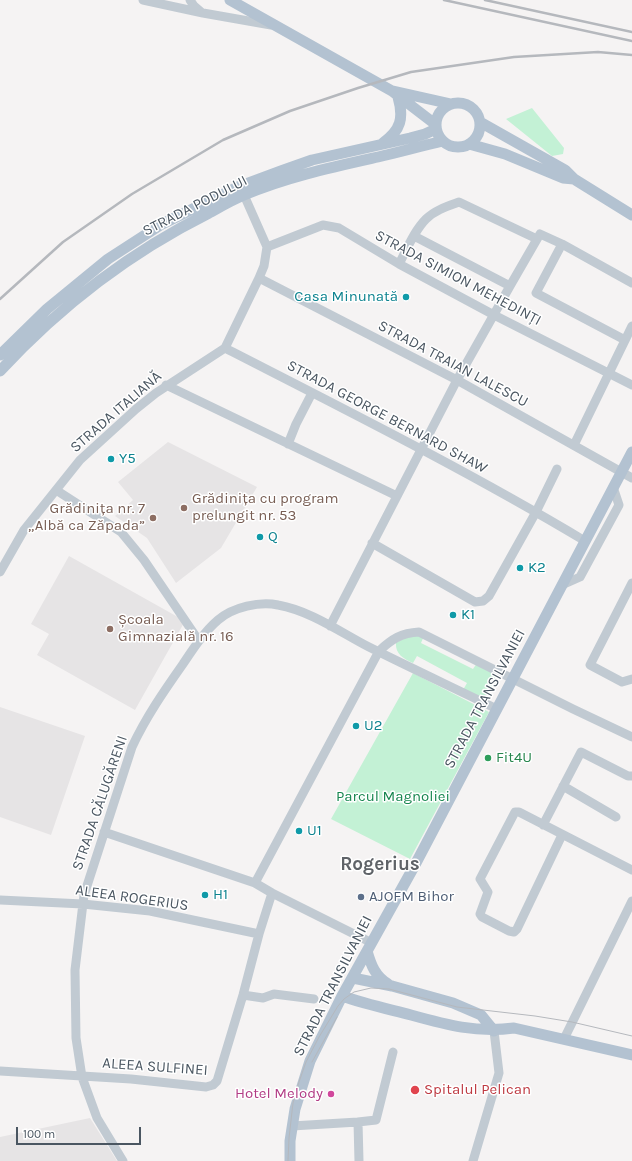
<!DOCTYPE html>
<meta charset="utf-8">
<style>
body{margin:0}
#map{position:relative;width:632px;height:1161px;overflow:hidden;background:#f5f3f3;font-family:Karla,sans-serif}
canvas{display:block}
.scale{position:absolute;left:16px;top:1127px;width:125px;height:18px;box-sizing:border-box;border:2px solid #4a5661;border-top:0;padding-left:5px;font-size:12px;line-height:14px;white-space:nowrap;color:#4a5661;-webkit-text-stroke:3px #fff;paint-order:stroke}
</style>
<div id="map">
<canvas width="632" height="1161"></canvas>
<div class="scale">100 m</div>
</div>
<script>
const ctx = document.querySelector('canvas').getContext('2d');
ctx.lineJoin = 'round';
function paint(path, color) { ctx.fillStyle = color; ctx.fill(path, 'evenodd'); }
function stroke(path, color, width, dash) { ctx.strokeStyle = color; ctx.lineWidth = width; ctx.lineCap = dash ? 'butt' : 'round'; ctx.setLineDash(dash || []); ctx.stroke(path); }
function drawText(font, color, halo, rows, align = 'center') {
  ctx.font = font + ' Karla,sans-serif'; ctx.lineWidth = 3; ctx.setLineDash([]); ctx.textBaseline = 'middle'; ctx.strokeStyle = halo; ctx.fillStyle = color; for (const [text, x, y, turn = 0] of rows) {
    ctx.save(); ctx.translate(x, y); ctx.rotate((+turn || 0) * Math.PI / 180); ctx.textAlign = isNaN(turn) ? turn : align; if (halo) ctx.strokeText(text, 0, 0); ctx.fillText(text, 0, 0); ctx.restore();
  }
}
const education = new Path2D(`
 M168,442L257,487L221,548L176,583L147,538L115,516L133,500L118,482Z
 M69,556L185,621L135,710L37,655L49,634L31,624Z
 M0,707L85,736L51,835L0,817Z
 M90,1118L117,1161H0V1137Z`);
const green = new Path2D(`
 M532,108L564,148L563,154L552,156L506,119Z
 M413,635L424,636L421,643L473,669L477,663C492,672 505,677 488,695L478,696L463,690L467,683L417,656L413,663C404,659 395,654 396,643L401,640Z
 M413,673L489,712L410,859L331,819Z`);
const minor = new Path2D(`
 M143,0L203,13L271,25
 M190,0L194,6L201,12
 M414,236L510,286
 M562,244L536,293L625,340
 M267,247L323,225L339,228L399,264L494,315L632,385
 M399,264C407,249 414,231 426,219C435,210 448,206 459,202L537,239
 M259,278L457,380L632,478
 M225,348C346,410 468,471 585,541
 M166,385L397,496
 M288,444L296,424L312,393
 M574,445L632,326
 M56,490L121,532L144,560L199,641
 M372,543L475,602L483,601L489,596L536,512L557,469
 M0,572L24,530L80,460L136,409L156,393L225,348L259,278L264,266L267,247L244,195
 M632,583L590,665L622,682L632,679
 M562,585L580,577L619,505L613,487
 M330,626L457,380L510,286L540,234L562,244L632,283
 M563,786L616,817
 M543,825L581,752L628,776H632
 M562,835L517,929L514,932L509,931L482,917L480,914L488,892L480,879L515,812H519L632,870
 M255,883L379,651C392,639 401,633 419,632L573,709L632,737
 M272,893L372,943
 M0,900L83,904L150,911L259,934
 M243,995L263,998L274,994L314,999
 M564,1039L632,901
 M0,1071L131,1079L206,1087L213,1085L217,1081L243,995L259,934L272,893L255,883L104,832
 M358,1122L376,1120L393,1052
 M292,1126L358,1122L359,1161
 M123,1161L97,1118L82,1077L76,1038L75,970L84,895L132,747C146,717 164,691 183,664C193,649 204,632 218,620C233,607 260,601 278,605C311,611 340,632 369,647C411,668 454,688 497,709
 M473,1161L499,1073L494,1031`);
const major = new Path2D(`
 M230,0L392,91L435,124
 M393,91L451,104
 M436 125a22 22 0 1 1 44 0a22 22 0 1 1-44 0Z
 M480,122L565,170L574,179L632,215
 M383,143C401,130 404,118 398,97
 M469,144L505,154L563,178L574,179
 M0,355L47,309L108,259L162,224L238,187L281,171L312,160L410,138L425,134L436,129
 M0,371C61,305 129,253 209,213C220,207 232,200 244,195C286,177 333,167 378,157C400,152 421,146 443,141
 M367,951C371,965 375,976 388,984
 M353,978L392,986L453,1003L481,1015L494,1031
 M342,996C365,1004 388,1009 411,1015C447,1025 476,1033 514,1028L632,1055
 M290,1161V1141L295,1109L310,1061L342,996L416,863L632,452`);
const tram = new Path2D(`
 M312,1062L337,1017
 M288,1161L289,1138L293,1103L299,1082L306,1062L319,1037L338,1006L344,999L354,992L371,988L389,989L457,1007L535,1016L572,1022L632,1036`);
const rail = new Path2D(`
 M444,0L632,41
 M485,0L632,32
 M0,299L63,242L132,194L223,140L290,111L358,88L411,72L514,57L598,52L632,55`);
const markers = [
 [406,297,4,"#0f9aa8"],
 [111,459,4,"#0f9aa8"],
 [184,508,4,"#8d6e63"],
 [153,518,4,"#8d6e63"],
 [260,537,4,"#0f9aa8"],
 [520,568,4,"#0f9aa8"],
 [453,615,4,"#0f9aa8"],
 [110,629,4,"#8d6e63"],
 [356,726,4,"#0f9aa8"],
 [488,758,4,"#2e9e5b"],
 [299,831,4,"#0f9aa8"],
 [205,895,4,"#0f9aa8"],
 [361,897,4,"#5c6f8a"],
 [415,1090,5,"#e0444e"],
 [331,1094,4,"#d1479c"]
];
const streetNames = [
 ["STRADA PODULUI",195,206,-27],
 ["STRADA SIMION MEHEDINȚI",458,278,28],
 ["STRADA TRAIAN LALESCU",453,364,28],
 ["STRADA ITALIANĂ",116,412,-41],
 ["STRADA GEORGE BERNARD SHAW",387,417,28],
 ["STRADA TRANSILVANIEI",485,699,-62],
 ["STRADA CĂLUGĂRENI",100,803,-71],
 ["ALEEA ROGERIUS",132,898,8],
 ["STRADA TRANSILVANIEI",333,986,-63],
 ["ALEEA SULFINEI",155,1067,4]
];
const cultureNames = [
 ["Casa Minunată",398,297,"right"],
 ["Y5",119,459],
 ["Q",268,537],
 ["K2",528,568],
 ["K1",461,615],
 ["U2",364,726],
 ["U1",307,831],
 ["H1",213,895]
];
const educationNames = [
 ["Grădinița cu program",192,499],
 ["prelungit nr. 53",192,516],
 ["Grădinița nr. 7",145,509,"right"],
 ["„Albă ca Zăpada”",145,526,"right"],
 ["Școala",118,620],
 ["Gimnazială nr. 16",118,637]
];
const leisureNames = [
 ["Fit4U",496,758]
];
const parkNames = [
 ["Parcul Magnoliei",393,797]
];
const serviceNames = [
 ["AJOFM Bihor",369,897]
];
const healthNames = [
 ["Spitalul Pelican",424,1090]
];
const hotelNames = [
 ["Hotel Melody",323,1094]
];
const districtNames = [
 ["Rogerius",380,865]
];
paint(education, '#e6e4e5');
paint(green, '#c3f1d5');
stroke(minor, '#c1cad2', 9);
stroke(major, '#b3c2d1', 11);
stroke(tram, '#b5b8bd', 1);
stroke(rail, '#b5b8bd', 2.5);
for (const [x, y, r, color] of markers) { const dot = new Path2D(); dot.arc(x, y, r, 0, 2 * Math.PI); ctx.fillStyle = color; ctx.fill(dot); stroke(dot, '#fff', 1.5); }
drawText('15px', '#4a5661', '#fff', streetNames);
drawText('15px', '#0d838f', '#fff', cultureNames, 'left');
drawText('15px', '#785e54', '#fff', educationNames, 'left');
drawText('15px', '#27864d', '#fff', leisureNames, 'left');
drawText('15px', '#17864f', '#fff', parkNames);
drawText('15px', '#4e5e75', '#fff', serviceNames, 'left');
drawText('15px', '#be3a42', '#fff', healthNames, 'left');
drawText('15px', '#b23c85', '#fff', hotelNames, 'right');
drawText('bold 19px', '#5f6368', '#fff', districtNames);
</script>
